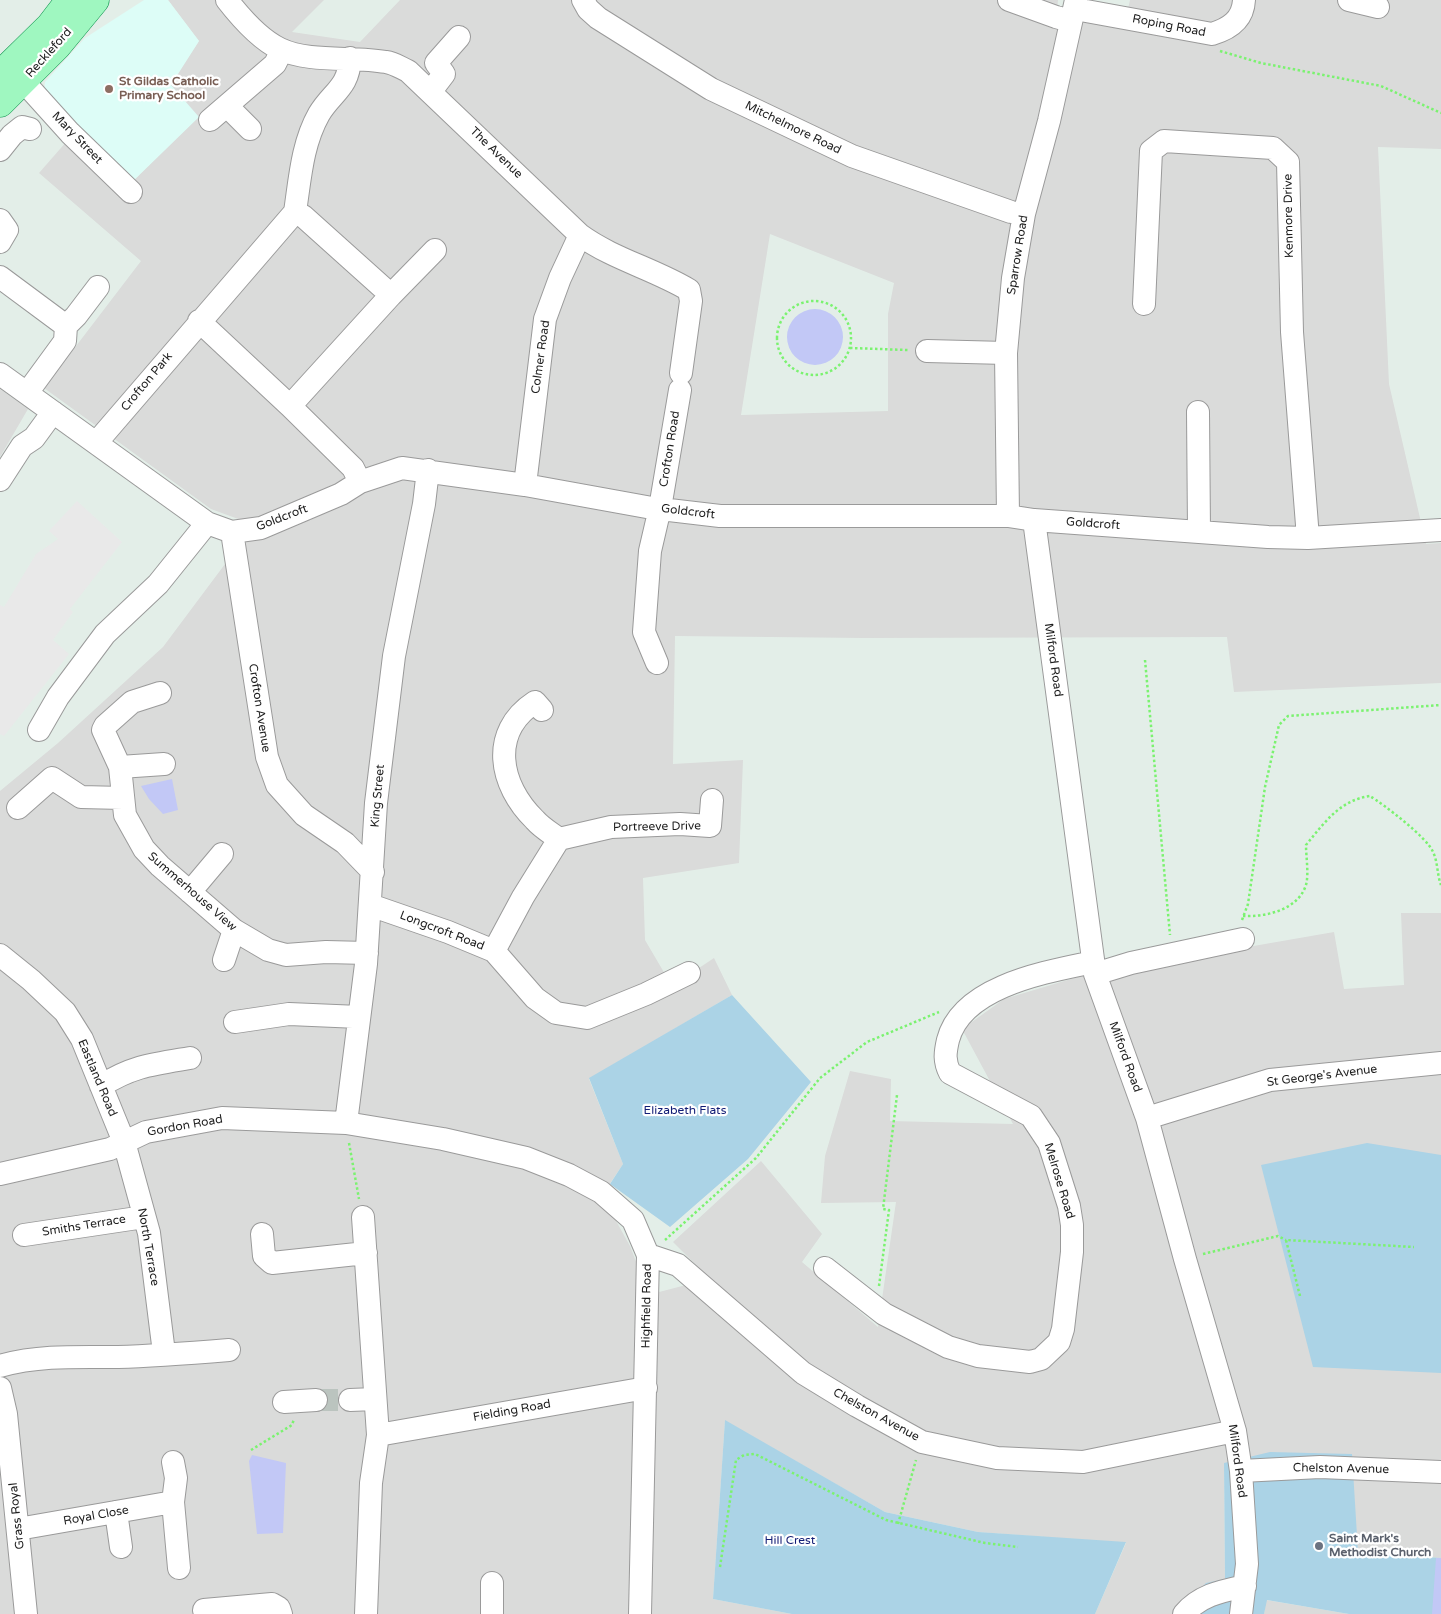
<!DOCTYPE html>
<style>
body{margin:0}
canvas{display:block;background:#e3eee8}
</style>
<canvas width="1441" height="1614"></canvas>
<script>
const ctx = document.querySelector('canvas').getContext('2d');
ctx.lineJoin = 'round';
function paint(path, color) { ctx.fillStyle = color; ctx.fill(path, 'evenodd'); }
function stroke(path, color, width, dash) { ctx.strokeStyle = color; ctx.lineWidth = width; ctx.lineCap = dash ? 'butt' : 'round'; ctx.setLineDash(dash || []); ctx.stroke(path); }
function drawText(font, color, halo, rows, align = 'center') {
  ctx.font = font + ' "Varela Round",sans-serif'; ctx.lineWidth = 4.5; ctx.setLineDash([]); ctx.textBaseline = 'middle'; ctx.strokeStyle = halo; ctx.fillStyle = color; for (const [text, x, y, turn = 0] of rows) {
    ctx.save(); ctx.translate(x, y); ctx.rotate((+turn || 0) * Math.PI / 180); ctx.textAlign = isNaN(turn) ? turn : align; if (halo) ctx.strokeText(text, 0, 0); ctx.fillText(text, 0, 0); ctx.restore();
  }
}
const residential = new Path2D(`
 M168,0H324L292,32L360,42L400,0H1058L1057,10L1124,27L1130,0H1441V149L1378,147L1389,384L1426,544L1441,543V683L1234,692L1227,637L864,638L675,636L673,764L743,760L739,863L643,878L645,940L672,986L714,958L732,995L589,1079L623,1164L597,1203L615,1219L630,1246L640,1272V1297L686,1285L696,1265L673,1242L761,1161L822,1234L802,1262L878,1327L896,1202L821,1203L825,1156L850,1071L891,1079L890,1121L1013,1124L962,1029L1004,999L1081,976L1334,932L1344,989L1404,985L1401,913H1441V1558L1358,1552L1224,1463L1225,1579L1176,1614H1095L1126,1543L978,1532L885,1512L725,1421L713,1599L792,1614H0V791L58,743L163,647L228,560L241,520L211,509L44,388L141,261L39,173L67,141L131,183L198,117L170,85L199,41ZM770,234L894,283L888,314V411L741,415Z
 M0,389L28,409L0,457Z
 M1266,1600L1349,1614H1264Z`);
const education = new Path2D(`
 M144,0H168L199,41L171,85L199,117L131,183L44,92L45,82L85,38Z`);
const grass = new Path2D(`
 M732,995L811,1082L748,1159L670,1227L610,1184L623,1164L589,1078Z
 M1367,1143L1441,1155V1373L1313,1367L1261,1165Z
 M725,1420L885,1512L978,1532L1126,1542L1095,1614H792L713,1599Z
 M1270,1452L1352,1454L1358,1552L1441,1558V1614H1349L1267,1600L1264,1614H1176L1206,1583L1225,1579L1224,1463Z`);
const park = new Path2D(`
 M787 337a28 28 0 1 1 56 0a28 28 0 1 1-56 0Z
 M172,779L178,810L163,814L149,799L141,786Z
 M252,1455L286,1463L283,1533L257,1534L249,1461Z
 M1436,1558H1441V1614H1432Z`);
const parking = new Path2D(`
 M77,501L122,542L70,609L73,612L53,640L69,654L4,736L0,734V605L4,607L36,554L58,539L49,531Z`);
const minorTunnel = new Path2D(`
 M316,1400H350`);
const path = new Path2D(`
 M1220,51L1261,63L1381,86L1441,113
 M777 338a37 37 0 1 1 74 0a37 37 0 1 1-74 0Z
 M850,348L908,350
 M1145,660L1170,935
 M1243,916C1266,917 1298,910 1306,885C1309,874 1306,857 1306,845C1324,823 1340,800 1370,796C1383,804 1428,838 1433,852C1438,862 1437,875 1441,885
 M1242,920L1248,904L1265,787L1279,725L1288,716L1441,705
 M349,1143L359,1199
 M665,1240L756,1158L820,1078L867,1042L939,1012
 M1203,1254L1278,1236L1286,1240
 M879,1286L889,1210L883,1209L897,1095
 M1300,1296L1286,1240L1414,1247
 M251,1450L292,1425L294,1419
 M898,1524L916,1460
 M720,1567L736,1460L744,1455L755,1454L886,1520L985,1543L1018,1547`);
const minor = new Path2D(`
 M227,0C241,18 259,39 280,49C309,63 354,56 386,62C394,63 401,68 408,71L580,235C613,259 654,269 689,290L691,301L681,373
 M583,0L588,9L598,18L711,89L852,156L1011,212L1024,214
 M1009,0L1056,17L1071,21
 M1349,0L1378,7
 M1075,9L1212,34C1229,29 1243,20 1244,0
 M24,82L70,133L131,192
 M431,91L444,74L436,63L459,37
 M227,106L250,129
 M210,120L275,64L282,50
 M0,150L12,135L22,127L30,129
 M295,212L303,216L391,295L435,250
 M0,220L7,230L0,242
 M0,277L66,326
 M1144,304L1151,151L1164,141L1273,148L1288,162L1292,332L1308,538
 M199,321L290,406
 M927,351L1006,353
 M0,374L207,523L232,532L261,528L341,494L360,482L402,468L525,485L652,508L720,516H1008L1034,520L1268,537L1308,538L1441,530
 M27,393L65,341L66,326L76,316L98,287
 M1198,412L1199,531
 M96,443L295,212C300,179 302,144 319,114C332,92 349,88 350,58
 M0,480L22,446L34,438L53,412
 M360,482L353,468L290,406L391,295
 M525,485L545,319L560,278L580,235
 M1008,516L1006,353L1013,278L1024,214L1049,121L1076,0
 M1034,520L1095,974L1147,1118L1185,1259L1235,1431L1241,1471L1247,1564L1241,1614
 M232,532L267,757L277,785L304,815L345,843L373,872
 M657,663L644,632L650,551L660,508L680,390
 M542,710L535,702C489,732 499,785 535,820C542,828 551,833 559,839
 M39,730L58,697L105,634L158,584L207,523
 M164,764L120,767L125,815L144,849L160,866L234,930L268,950L286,955L326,952L367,953
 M120,767L103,730L105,726L132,702L160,693
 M18,808L52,778L81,797L123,798
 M190,892L222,854
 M370,905L448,932L494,951L535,998L556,1013L587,1018L646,994L689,973
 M494,951L523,897L559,839L611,827L680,824L710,826L712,800
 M0,955L31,980L65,1012L82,1039L124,1142L149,1233L164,1353
 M224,960L234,930
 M1095,974L1131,963L1243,939
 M235,1022L289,1014L359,1017
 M101,1086C132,1066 154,1064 190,1058
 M1147,1118L1270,1080L1441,1063
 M346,1123L366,964L376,803L394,656L424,504L428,470
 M0,1174L110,1149L146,1132L222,1118L346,1123L443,1139L526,1158L569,1175L601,1192L633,1220L648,1255L640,1614
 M363,1217L378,1435
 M262,1234L264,1256L272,1263L366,1253
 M24,1235L144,1217
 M648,1255L678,1265L803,1373L857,1406L922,1442L997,1458L1083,1462L1235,1431
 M825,1268L884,1314L948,1347L978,1356L1030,1362L1041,1359L1059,1342L1063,1329L1072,1252V1225L1069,1206L1049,1143L1031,1116L950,1073C944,1061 945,1053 948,1040C962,986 1046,972 1093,962
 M0,1366C38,1355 79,1357 118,1357C155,1356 192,1353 229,1350
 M0,1388L6,1414L26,1614
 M350,1400L375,1399
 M284,1402L316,1400
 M173,1462L176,1478L173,1502L179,1568
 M1241,1471L1320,1467L1441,1472
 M116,1512L121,1547
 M18,1529L173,1502
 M492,1583V1614
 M204,1610L272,1604L279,1608L281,1614
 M366,1614L371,1483L378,1435L646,1388
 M1184,1614C1200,1595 1222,1591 1245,1586`);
const major = new Path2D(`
 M0,75L50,26L70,0
 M0,103L57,46L95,0`);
const markers = [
 [109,89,5,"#8d6e63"],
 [1319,1546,5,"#6b7280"]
];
const streetNames = [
 ["Roping Road",1169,26,11],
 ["Reckleford",49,53,-48],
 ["Mitchelmore Road",793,128,26],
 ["Mary Street",77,138,46],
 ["The Avenue",496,153,44],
 ["Kenmore Drive",1289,216,-91],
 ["Sparrow Road",1018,255,-81],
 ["Colmer Road",541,357,-82],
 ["Crofton Park",147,382,-50],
 ["Crofton Road",670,449,-81],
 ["Goldcroft",688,512,7],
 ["Goldcroft",282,518,-21],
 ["Goldcroft",1093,524,4],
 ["Milford Road",1053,660,82],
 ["Crofton Avenue",259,708,81],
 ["King Street",378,796,-85],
 ["Portreeve Drive",657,827,-1],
 ["Summerhouse View",192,892,41],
 ["Longcroft Road",442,931,21],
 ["Milford Road",1125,1057,70],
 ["St George's Avenue",1322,1076,-7],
 ["Eastland Road",97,1078,67],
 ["Gordon Road",185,1126,-10],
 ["Melrose Road",1059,1181,73],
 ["Smiths Terrace",84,1226,-9],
 ["North Terrace",148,1247,80],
 ["Highfield Road",647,1306,-89],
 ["Fielding Road",512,1411,-10],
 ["Chelston Avenue",876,1415,29],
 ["Milford Road",1237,1461,82],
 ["Chelston Avenue",1341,1469,1],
 ["Grass Royal",17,1516,-96],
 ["Royal Close",96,1516,-10]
];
const educationNames = [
 ["St Gildas Catholic",119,82],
 ["Primary School",119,96]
];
const parkNames = [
 ["Elizabeth Flats",685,1111],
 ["Hill Crest",790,1541]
];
const worshipNames = [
 ["Saint Mark's",1329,1539],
 ["Methodist Church",1329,1553]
];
paint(residential, '#dadbda');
paint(education, '#ddfdf7');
paint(grass, '#abd3e6');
paint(park, '#c2c8f6');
paint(parking, '#e9e9e9');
stroke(minorTunnel, '#bbc4bf', 22, [22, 11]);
stroke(minor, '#9a9a9a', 24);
stroke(major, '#088e48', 29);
stroke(path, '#7bf270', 2.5, [2.5, 2.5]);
stroke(minor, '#fff', 22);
stroke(major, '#9ff7c0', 28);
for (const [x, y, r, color] of markers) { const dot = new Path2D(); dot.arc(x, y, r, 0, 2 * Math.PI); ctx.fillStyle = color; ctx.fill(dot); stroke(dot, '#fff', 2); }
drawText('12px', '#1d1d1d', '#fff', streetNames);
drawText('bold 12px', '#785e54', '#fff', educationNames, 'left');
drawText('12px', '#111c75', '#fff', parkNames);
drawText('bold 12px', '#5b616d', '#fff', worshipNames, 'left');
</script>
